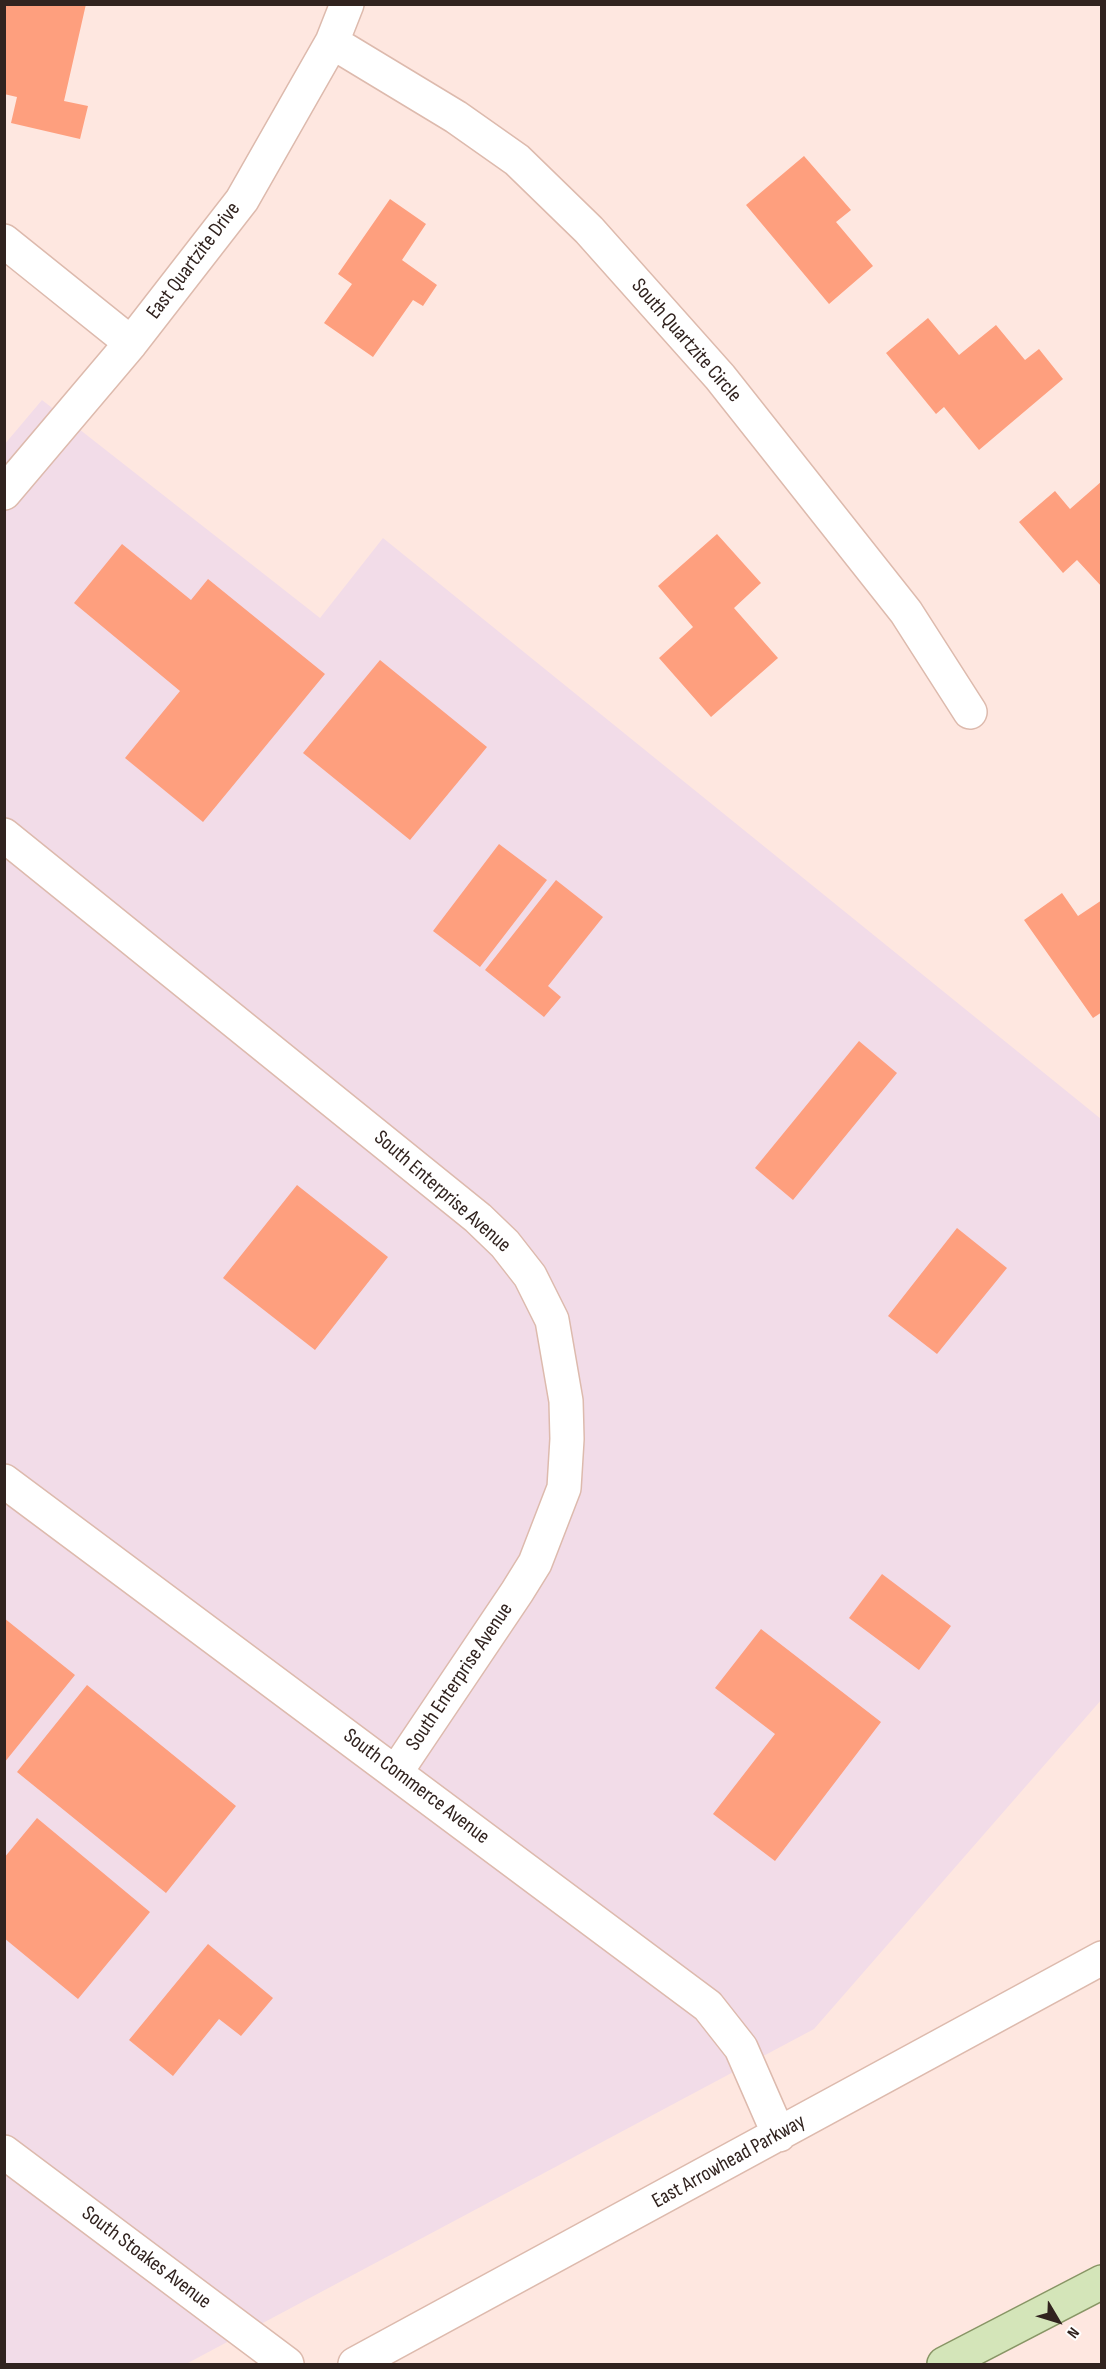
<!DOCTYPE html>
<style>
body{margin:0}
#map{position:relative;width:1106px;height:2369px;overflow:hidden;background:#fee7e0;font-family:"Sofia Sans Condensed",sans-serif}
canvas{display:block}
.frame{position:absolute;inset:0;border:6px solid #31231f;pointer-events:none}
.north{position:absolute;left:1028px;top:2291px;width:60px;height:60px;-webkit-text-stroke:4px #fff;paint-order:stroke;rotate:128deg;font-size:16px;font-weight:700;line-height:24px;text-align:center;color:#31231f}
.north::after{content:'';display:block;margin:auto;width:21px;height:27px;background:#31231f;clip-path:polygon(50% 0,100% 100%,50% 72%,0 100%)}
</style>
<div id="map">
<canvas width="1106" height="2369"></canvas>
<div class="frame"></div>
<div class="north">N</div>
</div>
<script>
const ctx = document.querySelector('canvas').getContext('2d');
ctx.lineJoin = 'round';
function paint(path, color) { ctx.fillStyle = color; ctx.fill(path, 'evenodd'); }
function stroke(path, color, width, dash) { ctx.strokeStyle = color; ctx.lineWidth = width; ctx.lineCap = dash ? 'butt' : 'round'; ctx.setLineDash(dash || []); ctx.stroke(path); }
function drawText(font, color, halo, rows, align = 'center') {
  ctx.font = font + ' "Sofia Sans Condensed",sans-serif'; ctx.lineWidth = 5; ctx.setLineDash([]); ctx.textBaseline = 'middle'; ctx.strokeStyle = halo; ctx.fillStyle = color; for (const [text, x, y, turn = 0] of rows) {
    ctx.save(); ctx.translate(x, y); ctx.rotate((+turn || 0) * Math.PI / 180); ctx.textAlign = isNaN(turn) ? turn : align; if (halo) ctx.strokeText(text, 0, 0); ctx.fillText(text, 0, 0); ctx.restore();
  }
}
const industrial = new Path2D(`
 M42,400L320,618L383,538L1101,1119L1102,1699L814,2029L186,2364H5L4,445Z`);
const building = new Path2D(`
 M4,4H86L64,101L88,106L80,139L11,123L17,97L4,94Z
 M804,156L851,210L836,222L873,266L829,304L746,205Z
 M390,199L426,224L402,260L437,285L423,306L413,300L373,357L324,323L352,284L338,274Z
 M928,318L959,355L996,325L1025,360L1039,349L1063,379L979,450L944,407L936,414L886,353Z
 M1102,481V587L1077,560L1063,573L1019,522L1055,491L1070,509Z
 M717,534L761,583L734,608L778,658L711,717L659,658L693,627L658,586Z
 M122,544L191,600L208,579L325,674L203,822L125,758L180,691L74,603Z
 M380,660L487,747L410,840L303,753Z
 M499,844L547,880L480,967L433,931Z
 M556,880L603,917L548,986L561,997L544,1017L485,970Z
 M1062,893L1078,916L1102,900V1012L1093,1018L1024,920Z
 M859,1041L897,1073L793,1200L755,1168Z
 M297,1185L388,1257L315,1350L223,1278Z
 M957,1228L1007,1268L937,1354L888,1316Z
 M882,1574L951,1626L919,1670L849,1618Z
 M4,1618L75,1675L4,1763Z
 M761,1629L881,1722L775,1861L713,1814L775,1734L715,1688Z
 M87,1685L236,1806L166,1893L17,1772Z
 M37,1818L150,1912L78,1999L4,1938V1858Z
 M208,1944L273,1998L241,2036L219,2019L173,2076L129,2040Z`);
const minor = new Path2D(`
 M332,42L456,117L517,160L589,230L720,377L906,612L970,712
 M4,241L131,343
 M4,493L131,343L242,200L332,42L347,4
 M4,835L478,1218L505,1244L530,1276L552,1320L566,1401L567,1439L564,1488L535,1563L517,1592L396,1772
 M4,1481L708,2006L741,2048L779,2135
 M4,2152L287,2364
 M355,2364L1102,1958`);
const major = new Path2D(`
 M944,2364L1102,2282`);
const streetNames = [
 ["East Quartzite Drive",194,261,-53],
 ["South Quartzite Circle",686,341,49],
 ["South Enterprise Avenue",442,1192,41],
 ["South Enterprise Avenue",460,1677,-56],
 ["South Commerce Avenue",416,1787,37],
 ["East Arrowhead Parkway",729,2162,-29],
 ["South Stoakes Avenue",146,2258,37]
];
paint(industrial, '#f2dce8');
paint(building, '#fe9f7e');
stroke(minor, '#ddbaad', 36);
stroke(major, '#889565', 36);
stroke(minor, '#fff', 33);
stroke(major, '#d4e5b9', 33);
drawText('21px', '#31231f', '#fff', streetNames);
</script>
